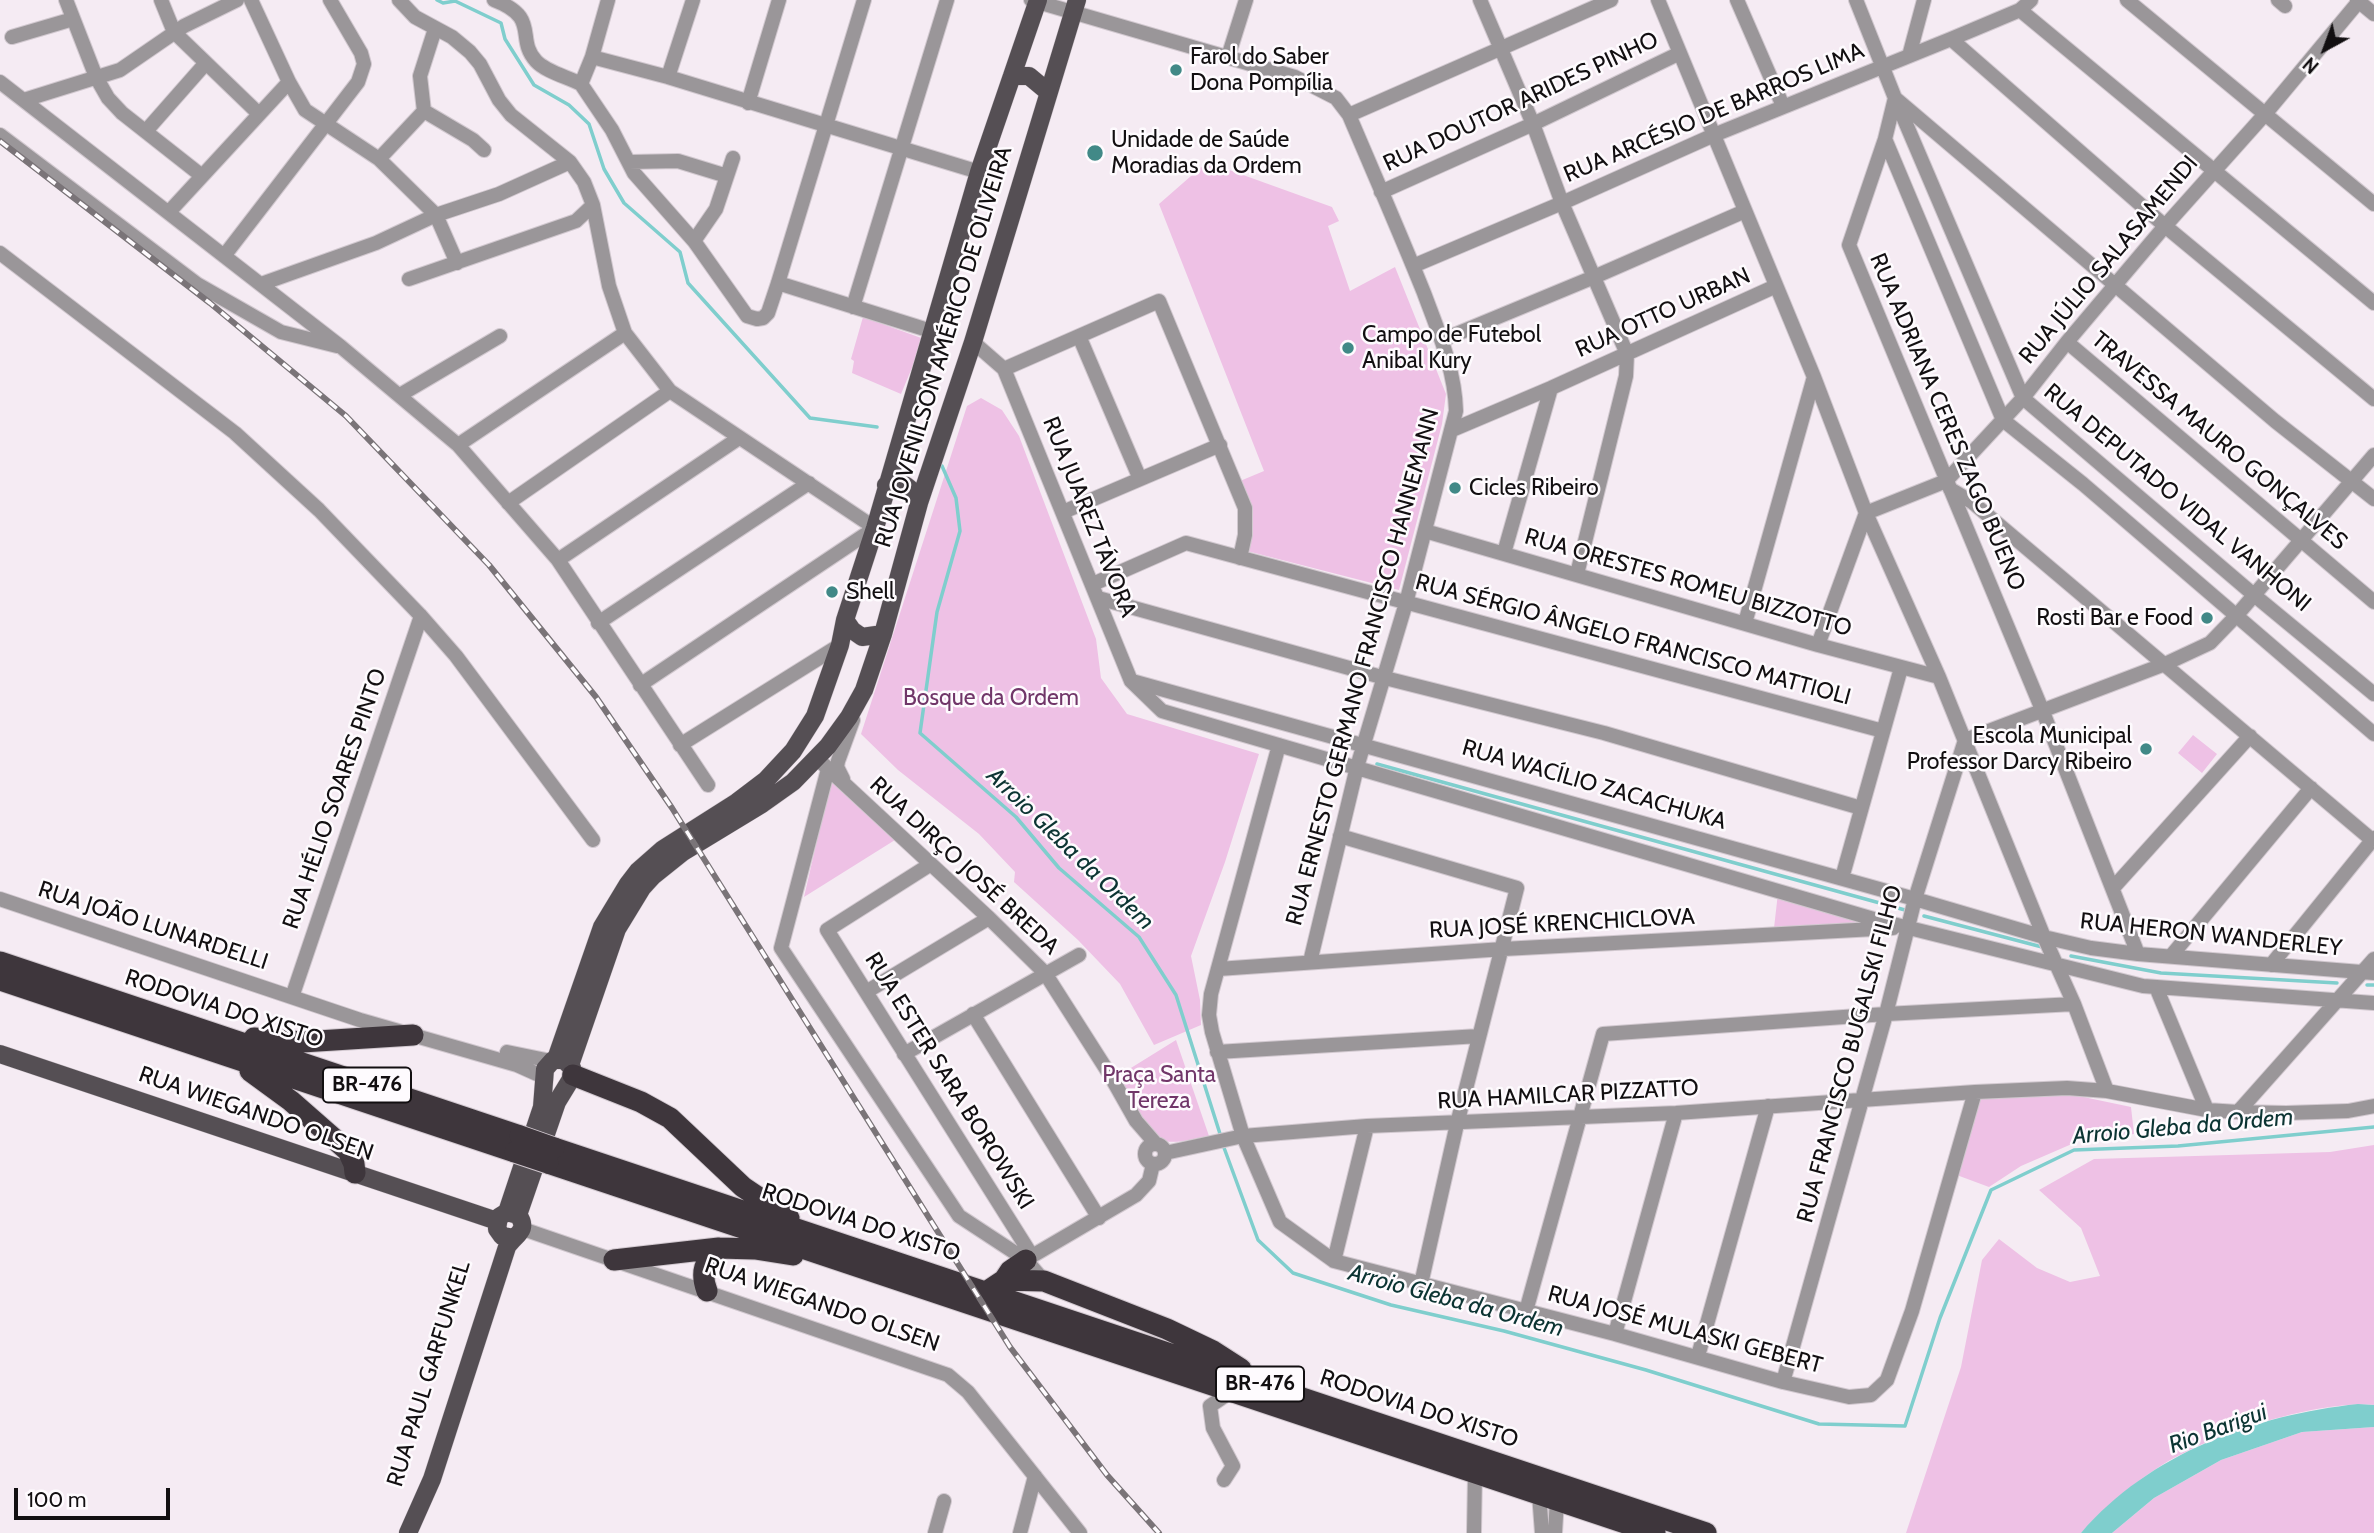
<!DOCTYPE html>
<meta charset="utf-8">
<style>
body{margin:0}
#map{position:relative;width:2374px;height:1533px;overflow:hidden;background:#f5ebf3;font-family:Cabin,sans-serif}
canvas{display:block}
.north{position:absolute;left:2290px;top:14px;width:70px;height:70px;-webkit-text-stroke:5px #fefbfe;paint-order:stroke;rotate:221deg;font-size:19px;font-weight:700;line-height:28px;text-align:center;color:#120f11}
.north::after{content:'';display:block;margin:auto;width:24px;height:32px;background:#120f11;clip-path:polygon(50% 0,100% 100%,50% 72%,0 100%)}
.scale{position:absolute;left:14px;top:1488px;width:156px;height:32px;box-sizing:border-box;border:4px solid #120f11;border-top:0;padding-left:9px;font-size:21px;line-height:24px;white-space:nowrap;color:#120f11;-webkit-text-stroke:5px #fefbfe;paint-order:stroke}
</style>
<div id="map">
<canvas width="2374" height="1533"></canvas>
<div class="north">N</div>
<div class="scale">100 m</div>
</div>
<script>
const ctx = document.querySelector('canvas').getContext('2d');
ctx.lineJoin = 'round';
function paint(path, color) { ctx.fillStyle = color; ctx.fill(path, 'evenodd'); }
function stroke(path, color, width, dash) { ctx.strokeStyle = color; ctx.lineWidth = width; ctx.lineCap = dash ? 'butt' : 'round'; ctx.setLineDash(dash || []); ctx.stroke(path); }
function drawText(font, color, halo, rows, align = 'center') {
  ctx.font = font + ' Cabin,sans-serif'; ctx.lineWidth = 5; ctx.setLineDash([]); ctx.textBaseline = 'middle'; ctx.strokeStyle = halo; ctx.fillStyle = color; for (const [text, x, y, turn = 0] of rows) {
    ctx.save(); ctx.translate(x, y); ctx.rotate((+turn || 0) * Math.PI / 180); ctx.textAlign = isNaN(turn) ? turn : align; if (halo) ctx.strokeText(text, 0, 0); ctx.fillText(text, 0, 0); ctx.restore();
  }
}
const green = new Path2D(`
 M1207,162L1332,207L1339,221L1328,226L1350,291L1395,267L1446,394L1442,424L1399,590L1247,551L1253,515L1240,481L1264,471L1159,204Z
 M863,317L924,339L901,394L852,373L854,361L851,359Z
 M981,398L1002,410L1019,436L1096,639L1101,678L1127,714L1259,754L1225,862L1191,956L1200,1000L1201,1025L1154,1045L1120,984L1078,940L1014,882L1015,872L979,834L898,770L861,734L967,406Z
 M2193,735L2217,754L2202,773L2178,753Z
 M831,780L895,840L804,897Z
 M1778,893L1866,923L1774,928Z
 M1176,1040L1209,1136C1196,1138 1177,1144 1165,1141C1141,1135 1129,1096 1118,1076Z
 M2034,1094L2074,1095L2131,1107L2134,1134L2081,1140L2021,1166L1989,1187L1954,1174L1976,1099Z
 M2374,1145V1405C2316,1400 2208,1435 2159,1467C2131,1485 2103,1508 2081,1533H1906L1961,1367L1982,1260L1999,1239L2037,1268L2070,1282L2100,1276L2081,1228L2039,1190L2094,1159L2330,1152Z
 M2374,1427V1533H2112L2154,1498L2221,1460L2302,1432Z`);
const water = new Path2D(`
 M2358,1404L2374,1405V1427L2302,1432L2221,1460L2154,1498L2112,1533H2081C2150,1453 2255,1415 2358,1404Z`);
const stream = new Path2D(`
 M437,0L443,3L455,1L501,23L505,39L534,85L569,105L589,124L604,169L624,203L680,252L688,283L810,418L877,427
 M942,466L956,498L960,531L937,612L920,733L1016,817L1059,868L1139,937L1176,995L1221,1137
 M1377,764L1905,910
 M1924,916L2042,947
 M2071,956L2161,973L2337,983
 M2367,985H2374
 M1223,1145L1258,1240L1293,1273L1391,1305L1504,1331L1646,1370L1819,1424L1905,1426L1940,1318L1991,1190L2074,1150L2178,1146L2374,1127`);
const minor = new Path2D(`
 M66,0L96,77L108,98L122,113L202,176
 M161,0L174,32L258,113
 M251,0L289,82L305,110L379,159L436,215L457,263
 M399,0L415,17L452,37L470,52L480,64L499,100L511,115L570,162L584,182L593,205L609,286L625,333L670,391L875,528L640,685
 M494,0C541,18 515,38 536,61C546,72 568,77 581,84L592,57L608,0
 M1031,0L1295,77L1336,98L1349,115C1374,174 1400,233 1424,293C1438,331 1455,369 1456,411L1406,603L1357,767L1310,962
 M1480,0L1533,124L1562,203L1627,354L1626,376L1577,574
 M1658,0L1814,377L1866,513L1939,677L2044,937L2074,1004L2107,1091
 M1737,0L1783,106
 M1856,0L1895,98L2023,398L2254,595L2374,694
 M2127,0L2374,204
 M2278,0L2285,6
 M2357,0L2374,14
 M2020,10L2374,303
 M435,29L420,76L424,111L473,140L484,150
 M12,37L73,19
 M1951,39L2165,226L2374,399
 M1909,56L1924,0
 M592,57L668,77L979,172
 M1228,57L1246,0
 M668,77L693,0
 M0,82L340,346L458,445L558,560L708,785
 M581,84L612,130L634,173L694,241L747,316L757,319L763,318L768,313L778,283L864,0
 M24,100L120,70L184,26L237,0
 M748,103L779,0
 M1349,115L1611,0
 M146,131L205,64
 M0,135L197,284L281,332L337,346
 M1885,139L2003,420L2083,484L2374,734
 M379,159L424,111
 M629,162L678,161L727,176
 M1381,192L1533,124L1680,53
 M169,212L289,82
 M694,241L716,209L733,158
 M0,253L235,433L319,510L421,616L456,656L593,840
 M224,256L358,82L364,64L361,53L330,0
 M1413,266L1562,203L1714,135L1951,39L2020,10L2031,0
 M409,279L576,221L593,205
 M778,283L931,331
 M261,284L376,243L436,215L499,194L570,162
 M853,307L947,0
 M1079,336L1140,479
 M1442,340L1594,277L1745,211
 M973,342L1004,369L1131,681L1162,711L1877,920L2143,986L2374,1003
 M2067,342L2374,602
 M1004,369L1159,301L1245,508V535L1240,558
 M400,395L500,336
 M1452,430L1551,388L1776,286
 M458,445L625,333
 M1950,489L1972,502L2372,840
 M508,503L670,391
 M1063,512L1220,445
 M1425,531L1818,645L1939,677
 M1504,553L1551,388
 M558,560L739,438
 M1093,584L1186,543L1883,731
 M1098,598L1385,678L1604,733L1861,808
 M598,623L809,483
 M1745,623L1814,377
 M1818,645L1866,513L1946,481L2023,398L2067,342L2165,226L2266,113L2360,0
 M1132,681L1915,899L2044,937L2091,948L2138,954L2374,973
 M1965,740L2165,664L2210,643L2237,615L2374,455
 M680,745L840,645
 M1279,745L1211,994L1209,1015L1212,1032L1243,1136L1280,1222L1334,1261L1615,1334L1783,1382L1849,1397L1871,1395L1887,1380L1912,1311L1975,1092
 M823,764L989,918L1045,973L1110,1075L1136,1121L1156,1144
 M828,769L781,948L959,1216L1026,1260L1044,1281
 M843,779L837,767L838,761L853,720
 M1340,836L1517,888L1457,1124L1421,1284
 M931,864L827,930L1032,1256
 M1842,878L1901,668
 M2113,888L2250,736
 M0,899L360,1020L517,1065L546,1078
 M2138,954L2043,712L1849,245L1885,139L1895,98L2275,421L2374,499
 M2171,956L2311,788
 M2271,965L2374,838
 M1218,969L1503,949L1893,928
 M2156,987L2207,1110
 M866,992L989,918
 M292,997L421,616
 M973,1014L1099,1218
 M507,1052L551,1061
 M1217,1052L1479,1036
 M904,1054L1079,955
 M2238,1112L2374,959
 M1145 1154a10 10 0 1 1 20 0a10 10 0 1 1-20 0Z
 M1165,1153L1243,1136L1367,1126L1676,1113L1975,1092L2067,1088L2107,1091L2207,1110L2238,1112L2286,1113L2348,1111L2374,1106
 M523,1229L948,1375L968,1392L1080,1533
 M1027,1259L1136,1195L1149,1181L1153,1164
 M1334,1261L1367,1126
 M1526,1311L1603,1034L1886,1014L2074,1004
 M1615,1334L1676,1113
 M1698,1356L1768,1106
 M1783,1382L1886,1014L1915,899L1965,740
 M1224,1480L1233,1466L1213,1428L1210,1406L1232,1391
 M1539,1494L1542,1533
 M935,1533L944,1501
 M1020,1533L1035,1476
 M1474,1533L1475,1473
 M1555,1533L1557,1500`);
const major = new Path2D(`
 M1012,76H1029L1047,91
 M886,485C903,478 913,489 919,503
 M845,620L852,630L862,637L883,634
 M0,1054L497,1221
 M556,1059L602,927L628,884L638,871L663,849L737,802L766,780L793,751L815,716L840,645L845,620L875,528L979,172L1038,0
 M570,1065L617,929L642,888L653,876L683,852L762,804L793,782L828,746L849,717L864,690L883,634L919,503L973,342L1077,0
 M507,1212L542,1107L545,1069L553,1060H564L572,1068L571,1079L557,1102L518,1215
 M408,1533L432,1479L507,1247C514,1235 530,1231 518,1215L507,1212L499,1217L497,1229L502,1236L514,1238`);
const highway = new Path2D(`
 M0,962L520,1136
 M0,980L515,1152
 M254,1038L302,1042L413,1035
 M250,1071L291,1101L348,1151L354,1164L355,1173
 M573,1075L641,1102L670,1118L743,1187L789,1218
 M554,1148L1706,1533
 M548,1163L1655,1533
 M614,1260L719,1248L755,1249L793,1255
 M1004,1280L1010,1271L1026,1260
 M707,1291C700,1272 704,1262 719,1248
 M986,1292L1004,1280L1044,1281L1167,1329L1213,1351L1241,1369`);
const rail = new Path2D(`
 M0,141L210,303L346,416L489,565L596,697L672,808L1010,1347L1107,1475L1159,1533`);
const highwayBridge = new Path2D(`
 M520,1136L554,1148
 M515,1152L548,1163`);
const markers = [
 [1176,70,7,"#418987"],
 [1095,153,9,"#418987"],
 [1348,348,7,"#418987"],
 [1455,488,7,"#418987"],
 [832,592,7,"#418987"],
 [2207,618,7,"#418987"],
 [2146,749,7,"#418987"]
];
const shields = [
 [367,1085,88],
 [1260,1384,88]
];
const shieldNames = [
 ["BR-476",367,1085],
 ["BR-476",1260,1384]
];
const poiNames = [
 ["Farol do Saber",1190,57],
 ["Dona Pompília",1190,83],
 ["Unidade de Saúde",1111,140],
 ["Moradias da Ordem",1111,166],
 ["Campo de Futebol",1362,335],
 ["Anibal Kury",1362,361],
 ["Cicles Ribeiro",1469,488],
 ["Shell",846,592],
 ["Rosti Bar e Food",2193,618,"right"],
 ["Escola Municipal",2132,736,"right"],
 ["Professor Darcy Ribeiro",2132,762,"right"]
];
const streetNames = [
 ["RUA DOUTOR ARIDES PINHO",1521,102,-25],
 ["RUA ARCÉSIO DE BARROS LIMA",1714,113,-23],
 ["RUA JÚLIO SALASAMENDI",2109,260,-50],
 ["RUA OTTO URBAN",1663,313,-24],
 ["RUA JOVENILSON AMÉRICO DE OLIVEIRA",944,347,-73],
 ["RUA ADRIANA CERES ZAGO BUENO",1947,422,67],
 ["TRAVESSA MAURO GONÇALVES",2219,441,40],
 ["RUA DEPUTADO VIDAL VANHONI",2177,498,40],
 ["RUA JUAREZ TÁVORA",1089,517,68],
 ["RUA ORESTES ROMEU BIZZOTTO",1688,583,16],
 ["RUA SÉRGIO ÂNGELO FRANCISCO MATTIOLI",1633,640,15],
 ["RUA ERNESTO GERMANO FRANCISCO HANNEMANN",1363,667,-75],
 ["RUA WACÍLIO ZACACHUKA",1594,785,16],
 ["RUA HÉLIO SOARES PINTO",335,799,-71],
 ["RUA DIRÇO JOSÉ BREDA",964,866,43],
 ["RUA JOSÉ KRENCHICLOVA",1562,924,-3],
 ["RUA JOÃO LUNARDELLI",153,926,18],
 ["RUA HERON WANDERLEY",2211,935,6],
 ["RODOVIA DO XISTO",224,1009,18],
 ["RUA FRANCISCO BUGALSKI FILHO",1850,1054,-75],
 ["RUA ESTER SARA BOROWSKI",949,1081,58],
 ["RUA HAMILCAR PIZZATTO",1568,1095,-3],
 ["RUA WIEGANDO OLSEN",256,1114,19],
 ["RODOVIA DO XISTO",861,1223,18],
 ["RUA WIEGANDO OLSEN",822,1305,19],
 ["RUA JOSÉ MULASKI GEBERT",1685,1330,15],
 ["RUA PAUL GARFUNKEL",429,1374,-73],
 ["RODOVIA DO XISTO",1419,1409,18]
];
const parkNames = [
 ["Bosque da Ordem",991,698],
 ["Praça Santa",1159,1075],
 ["Tereza",1159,1101]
];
const waterNames = [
 ["Arroio Gleba da Ordem",1070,849,44],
 ["Arroio Gleba da Ordem",2183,1127,-5],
 ["Arroio Gleba da Ordem",1456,1301,15],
 ["Rio Barigui",2218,1429,-20]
];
paint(green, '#eec1e5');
paint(water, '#7fcecd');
stroke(stream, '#7fcecd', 3.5);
stroke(minor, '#d1c8cf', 16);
stroke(major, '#d1c8cf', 19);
stroke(highway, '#d1c8cf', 23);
stroke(minor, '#9a9699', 14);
stroke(major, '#554f54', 18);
stroke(highway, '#3e363c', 21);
stroke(rail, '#7a7478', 6);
stroke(rail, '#fefbfe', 3.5, [10]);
stroke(highwayBridge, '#d1c8cf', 23, []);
stroke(highwayBridge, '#3e363c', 21);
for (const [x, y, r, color] of markers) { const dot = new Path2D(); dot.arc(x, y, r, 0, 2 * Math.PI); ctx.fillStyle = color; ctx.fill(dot); stroke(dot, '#fefbfe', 2.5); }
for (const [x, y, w] of shields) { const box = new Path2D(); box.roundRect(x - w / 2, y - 17.5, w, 35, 5); ctx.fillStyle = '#fefbfe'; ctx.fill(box); stroke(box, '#120f11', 2); }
drawText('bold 21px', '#120f11', null, shieldNames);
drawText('23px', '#120f11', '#fefbfe', poiNames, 'left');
drawText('23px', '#120f11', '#fefbfe', streetNames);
drawText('23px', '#713669', '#fefbfe', parkNames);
drawText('italic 24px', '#0c3433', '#fefbfe', waterNames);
</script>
